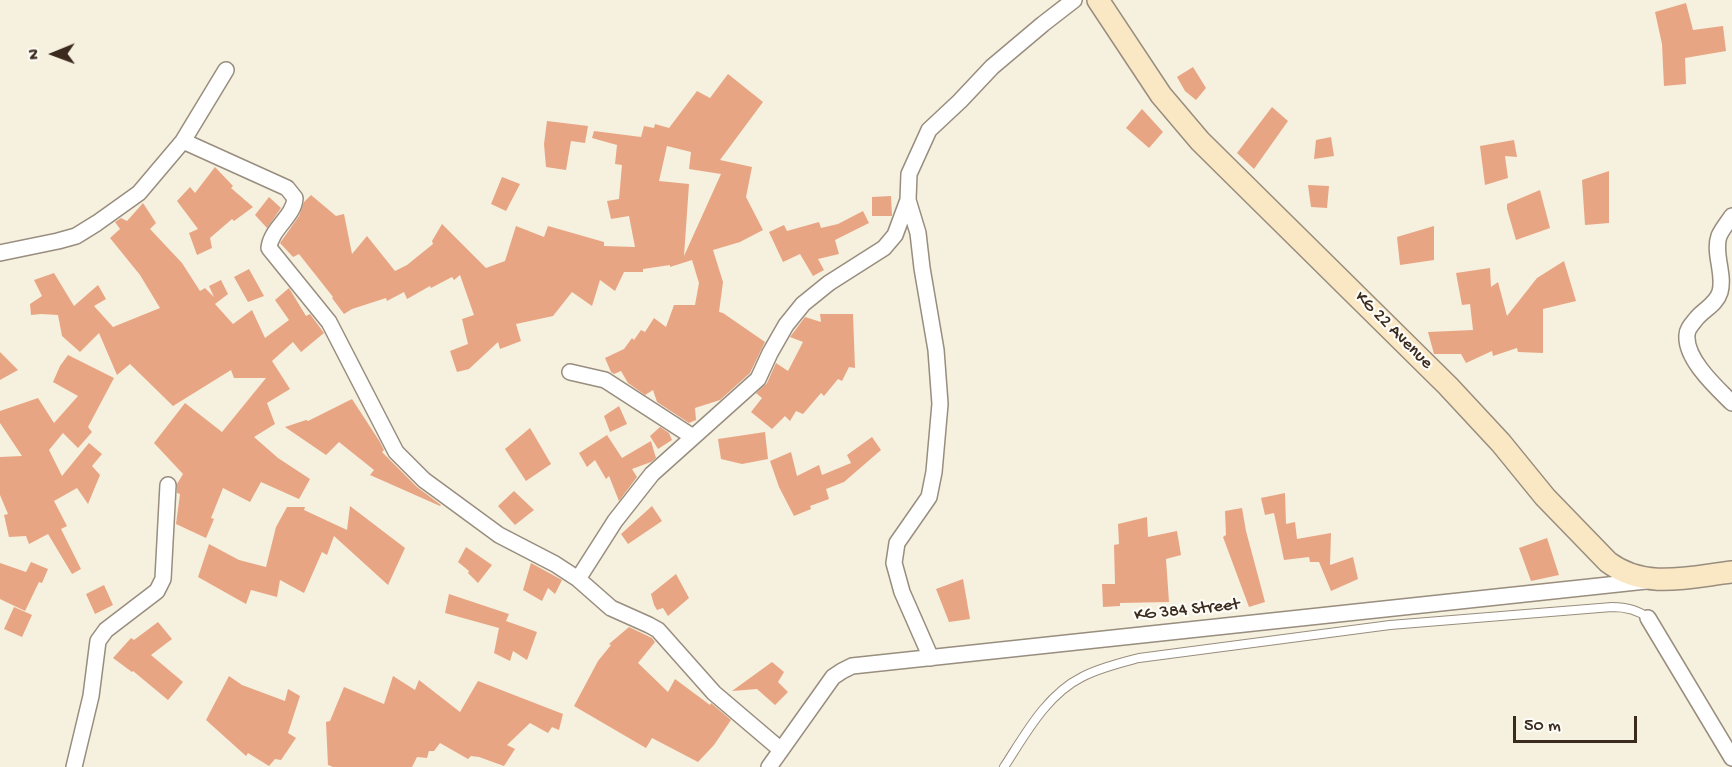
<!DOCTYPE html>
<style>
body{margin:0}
#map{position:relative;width:1732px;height:767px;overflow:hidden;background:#f6f0de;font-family:"Gochi Hand",sans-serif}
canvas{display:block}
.north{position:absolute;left:24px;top:24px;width:60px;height:60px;-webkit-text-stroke:4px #fdfcf7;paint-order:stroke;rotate:269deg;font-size:16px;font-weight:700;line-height:24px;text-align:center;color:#3b2a1e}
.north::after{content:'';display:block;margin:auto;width:21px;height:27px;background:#3b2a1e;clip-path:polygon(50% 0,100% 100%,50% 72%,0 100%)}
.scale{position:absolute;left:1513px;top:716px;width:124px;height:27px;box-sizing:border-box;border:3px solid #3b2a1e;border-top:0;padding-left:8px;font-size:18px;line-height:21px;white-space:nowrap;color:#3b2a1e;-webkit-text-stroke:4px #fdfcf7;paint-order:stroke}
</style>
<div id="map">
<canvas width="1732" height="767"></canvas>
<div class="north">N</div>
<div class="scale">50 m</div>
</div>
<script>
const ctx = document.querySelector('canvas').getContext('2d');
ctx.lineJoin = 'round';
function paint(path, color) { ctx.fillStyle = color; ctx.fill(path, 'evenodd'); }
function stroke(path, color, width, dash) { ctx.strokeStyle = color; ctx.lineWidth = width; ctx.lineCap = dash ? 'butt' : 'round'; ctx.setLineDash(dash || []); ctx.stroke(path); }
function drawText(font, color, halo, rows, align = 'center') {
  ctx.font = font + ' "Gochi Hand",sans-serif'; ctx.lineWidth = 4.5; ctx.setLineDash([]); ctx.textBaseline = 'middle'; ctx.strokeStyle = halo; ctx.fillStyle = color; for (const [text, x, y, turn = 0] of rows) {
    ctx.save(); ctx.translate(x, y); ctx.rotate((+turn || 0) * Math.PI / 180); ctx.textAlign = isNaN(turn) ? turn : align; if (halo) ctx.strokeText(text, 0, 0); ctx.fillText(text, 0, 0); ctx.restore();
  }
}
const building = new Path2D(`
 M1686,3L1693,30L1723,26L1726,51L1685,58L1686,84L1664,86L1662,44L1655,12Z
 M1193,67L1206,88L1196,100L1185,91L1177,77Z
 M728,74L763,102L720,160L752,167L746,197L763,230L740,242L713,250L723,282L719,312L723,313L765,342L750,373L720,400L695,408L696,420L689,423L657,402L653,390L645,395L628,383L621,371L614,374L611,372L605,358L624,349L632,338L634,340L641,330L645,332L654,318L666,327L674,305H695L699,283L692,260L670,267V265L643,269V272H624L615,291L600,280L592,306L572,292L553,316L516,324L521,341L500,349L498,342L469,369L457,372L450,351L468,344L462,319L474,315L460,275L454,280L452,277L431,288L430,286L407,299L404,292L387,301L386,298L352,309L344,314L332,298L333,297L299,254L293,257L280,243L299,216L304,202L311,195L336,216L344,214L352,254L367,236L395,271L407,265L433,244L432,241L442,224L486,268L505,261L516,226L544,237L548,226L604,242V246L635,247L629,216L611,219L607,201L619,199L622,165L615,164L617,145L592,138L594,131L641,137L644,126L654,128L655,124L669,128L697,91L710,98ZM667,146L691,152L689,169L721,174L684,256L689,184L659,181Z
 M1272,107L1288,121L1254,169L1237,153Z
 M1142,109L1163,132L1149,148L1126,128Z
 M547,121L588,126L585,143L571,141L566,170L546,167L544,144Z
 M1331,137L1334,156L1314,159L1316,140Z
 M1514,140L1517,157L1505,156L1508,178L1485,185L1480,146Z
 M215,167L233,186L231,188L253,207L234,221L232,219L210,238L212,248L197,255L189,233L198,229L177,201L190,187L195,193Z
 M1609,171V223L1585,225L1582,180Z
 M502,177L520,184L506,211L491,204Z
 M1308,185L1329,186L1327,208L1311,207Z
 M1540,190L1550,228L1516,240L1507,209V204Z
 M891,196L892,216H872V197Z
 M269,197L281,208L267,228L255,215Z
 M143,203L156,223L150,229L182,263L200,291L205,288L214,297L209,286L221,280L228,294L215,304L233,324L252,310L265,338L289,320L275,300L289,288L306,316L310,314L324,333L301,352L293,342L272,361L290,389L267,403L275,424L254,437L278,458L310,479L299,499L261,482L250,502L223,488L211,518L214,519L206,538L176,524L180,494L177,493V484L183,474L154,443L185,403L222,432L266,378H234L231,370L173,406L130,364L117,375L99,333L80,352L62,336L58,315L41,314L31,315L30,304L42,296L34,280L54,273L74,306L98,285L106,299L94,306L113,327L160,308L140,275L110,238L120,229L115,222L121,218L127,221Z
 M863,211L869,223L835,240L839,254L818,259L824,270L813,276L800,254L783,262L769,232L784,225L787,231L819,222L821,228L838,224Z
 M1434,226V260L1400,265L1397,237Z
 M1564,261L1576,301L1543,309V353L1518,352L1517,348L1493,356L1492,351L1466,363L1461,354H1434L1428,332L1473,330L1470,304L1462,305L1456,273L1490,268L1491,287L1498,282L1507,316L1537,278Z
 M249,269L264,296L248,302L234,277Z
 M820,314H853L855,368L849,367L842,381L838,379L824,396L821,393L803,414L796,411L790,421L785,416L772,429L751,412L762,398L756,393L767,383L776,363L788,371L803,342L790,337L805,317L821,322Z
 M0,352L18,370L0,380Z
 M68,355L114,378L88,427L92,432L78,448L63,433L49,450L62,476L89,443L102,454L92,466L100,475L88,504L77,488L54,501L67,526L61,529L81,569L72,574L48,534L29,544L26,536L9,537L4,515L8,514L0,495V457L22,456L0,423V411L38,398L54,423L78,396L53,382L60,366Z
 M352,399L380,442L384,450L382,452L417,487L441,505L440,506L370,475L374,470L339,442L326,455L285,427L306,420L308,421Z
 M619,406L627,424L610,432L604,416Z
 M660,427L669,433L672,440L658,449L650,436Z
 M530,428L551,464L526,481L505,449Z
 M765,432L768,459L742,464L721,459L718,439Z
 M607,435L622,458L651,441L656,458L651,462L632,469L637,477L619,501L609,476L606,479L595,460L587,467L579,453Z
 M872,437L881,450L844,482L826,489L829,499L810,506L811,509L794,516L779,487L770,461L791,452L797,476L819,465L822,475L851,463L847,455Z
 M514,491L534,510L515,525L498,506Z
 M1285,493L1286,524L1295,522L1297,539L1331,533L1330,565L1353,557L1358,579L1331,591L1319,562H1310L1309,557L1284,560L1274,513L1265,515L1261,498Z
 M350,506L405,548L388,585L334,536L327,555L322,552L304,593L280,580L277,597L251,590L246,604L198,577L209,544L239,560L266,567L276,527L287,507H305L304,510L347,530Z
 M652,506L662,521L628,544L621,534Z
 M1242,508L1246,531L1265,602L1249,607L1223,537L1226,535L1225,511Z
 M1147,517L1148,537L1177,531L1181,555L1166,559L1169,602L1120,603V606L1103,607L1102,584H1115L1114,545L1119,544L1118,524Z
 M1547,538L1559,575L1531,581L1519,548Z
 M466,547L492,565L478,583L468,573L469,571L458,562Z
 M31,562L48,569L42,583L39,582L25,611L0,599V563L26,572Z
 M531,563L562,580L555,594L548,588L542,601L523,590Z
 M676,574L689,598L668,616L663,608L657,610L654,605L651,594Z
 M963,579L970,619L949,622L936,589Z
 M104,585L113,605L95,614L86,594Z
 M449,594L509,614L506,621L537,632L527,660L513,651L510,661L494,653L499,628L445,613Z
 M14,607L32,615L22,637L4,629Z
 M158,622L172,639L151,655L183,682L168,700L133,671L132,672L113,658L131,638L134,640Z
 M629,627L652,638L655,642L638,663L668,692L675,679L710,705L711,703L731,720L714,745L698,762L652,738L646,748L574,706L598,661L611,645L609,644Z
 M772,662L784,672L778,682L788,692L775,705L757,689L732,691Z
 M229,676L242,685L285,701L288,689L300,696L288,733L296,738L281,760L275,759L269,766L248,753L246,756L206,720Z
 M393,676L415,690L419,680L460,712L478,681L563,714L559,730L552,727L548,733L530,723L507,745L515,749L504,766L479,757L471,756L468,759L440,743L434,751H429L427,758L417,757L412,767H333L328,765L326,722L330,721L344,687L384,704Z`);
const lane = new Path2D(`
 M1004,767C1025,735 1046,695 1082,677C1099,668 1120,663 1139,658L1390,625L1612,607C1625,607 1637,609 1648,618`);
const street = new Path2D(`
 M183,141L287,188L295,198C294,217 271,228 269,248L329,322L396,452L424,480L499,535L555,564L578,579L611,608L649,625L658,630L714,693L781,750
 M908,200L918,233L922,268L936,350L940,404L934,472L929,497L897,543L894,563L902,592L931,658
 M1732,216C1728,222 1722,229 1719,236C1713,253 1725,274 1720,292C1716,305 1704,309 1696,319C1692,324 1687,329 1687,335C1685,359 1716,387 1732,403
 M0,253L58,241L76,236L97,223L139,193L183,141L226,70
 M570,372L605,380L693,437
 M578,579L615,521L652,474L758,379L770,353L786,325L803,304L829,283L884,248L895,235L908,200L909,174L929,130L960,101L992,67L1043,24L1074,0
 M1648,618L1732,758
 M74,767L91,696L98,641L106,630L157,591L163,579L168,485
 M769,767L833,677L842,671L852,666L1646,581`);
const secondary = new Path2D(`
 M1098,0L1161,95L1200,141L1448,386L1501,443L1545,497L1608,562C1645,590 1689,577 1732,572`);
const streetNames = [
 ["KG 22 Avenue",1393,331,45],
 ["KG 384 Street",1187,611,-6]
];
paint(building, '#e8a584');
stroke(lane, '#988d7e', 10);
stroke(street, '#988d7e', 18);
stroke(secondary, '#988d7e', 24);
stroke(lane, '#fff', 8);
stroke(street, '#fff', 15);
stroke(secondary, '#fae7c3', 21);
drawText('18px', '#3b2a1e', '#fdfcf7', streetNames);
</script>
